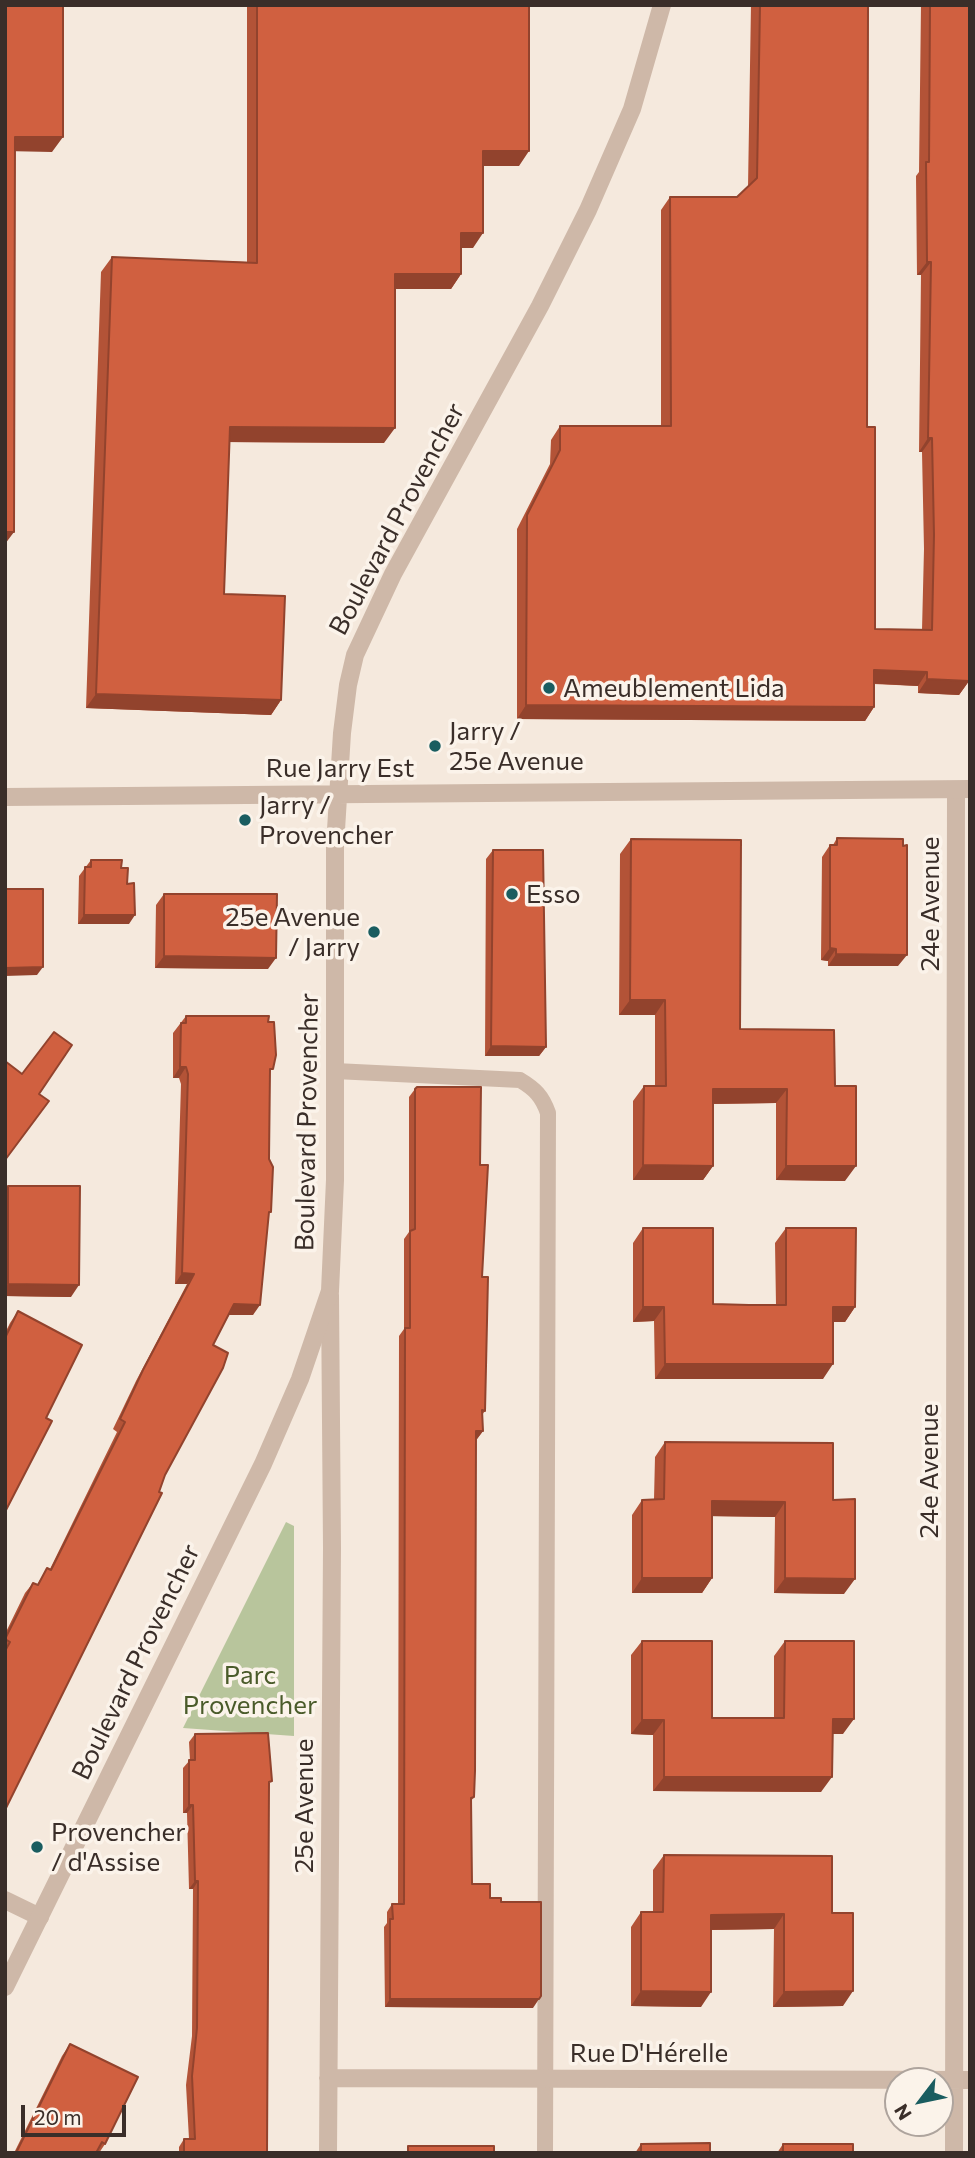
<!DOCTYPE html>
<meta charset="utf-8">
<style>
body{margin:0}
#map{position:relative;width:975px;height:2158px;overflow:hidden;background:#f5e9dd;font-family:Commissioner,sans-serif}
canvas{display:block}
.frame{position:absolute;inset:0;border:7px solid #3a2e29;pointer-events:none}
.north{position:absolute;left:884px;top:2067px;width:70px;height:70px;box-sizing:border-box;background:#fbf3ea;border:2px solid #aea49d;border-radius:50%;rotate:238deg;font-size:19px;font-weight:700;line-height:28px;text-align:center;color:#3a2e29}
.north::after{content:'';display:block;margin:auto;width:24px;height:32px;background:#1a5d60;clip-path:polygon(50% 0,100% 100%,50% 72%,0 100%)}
.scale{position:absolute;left:21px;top:2105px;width:105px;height:32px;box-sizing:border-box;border:4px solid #3a2e29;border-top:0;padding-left:9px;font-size:21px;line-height:24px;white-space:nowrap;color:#3a2e29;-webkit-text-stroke:5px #fbf3ea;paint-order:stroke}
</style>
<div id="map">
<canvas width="975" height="2158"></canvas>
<div class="frame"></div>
<div class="north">N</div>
<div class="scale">20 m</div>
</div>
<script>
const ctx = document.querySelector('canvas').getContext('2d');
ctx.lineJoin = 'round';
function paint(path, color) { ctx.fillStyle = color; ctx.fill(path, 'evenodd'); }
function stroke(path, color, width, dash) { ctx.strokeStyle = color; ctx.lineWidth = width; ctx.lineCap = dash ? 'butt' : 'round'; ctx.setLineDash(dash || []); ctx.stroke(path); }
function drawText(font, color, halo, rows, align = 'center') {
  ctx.font = font + ' Commissioner,sans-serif'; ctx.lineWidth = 7; ctx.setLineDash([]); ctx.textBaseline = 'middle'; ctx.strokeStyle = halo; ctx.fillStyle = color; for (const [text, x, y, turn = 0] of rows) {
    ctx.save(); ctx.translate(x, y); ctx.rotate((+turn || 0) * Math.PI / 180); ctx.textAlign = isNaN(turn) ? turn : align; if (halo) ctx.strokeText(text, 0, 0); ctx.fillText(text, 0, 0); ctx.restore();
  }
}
const green = new Path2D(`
 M286,1522L294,1526V1736L183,1728Z`);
const service = new Path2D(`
 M335,1071L520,1080C535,1089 542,1096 548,1113L545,2153`);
const minor = new Path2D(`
 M5,1900L40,1917
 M328,2078L970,2080
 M328,2153L332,1548L330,1295
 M954,2153L956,790`);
const tertiary = new Path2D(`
 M5,797L970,789
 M5,1987L263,1464L300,1379L330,1291L335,1180V846L342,733L348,685L355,655L393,574L540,306L588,210L632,109L662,5`);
const wall = new Path2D(`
 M247,5H529L519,166H483L473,248H461V274L451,289H395L384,443L229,442L224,594L281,700L271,715L86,708L101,272L112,257L247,262Z
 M751,5H868L867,427L875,629L922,630L924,549L922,452H919L921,275H917L916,176L919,172L921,5H970L969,681L959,695L918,693V686L874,684V707L865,721L517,719V529L550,464L551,440L560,426H661V210L670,197H737L748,187Z
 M837,838L898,966H828V961L821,960L822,857L830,845H833Z
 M631,839L740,1029L835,1086L845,1181L776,1180V1103L713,1104V1166L703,1180H633V1101L644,1086H655V1015H619L620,854Z
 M493,850L546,1047L539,1056H485L486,859Z
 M91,860L121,868L127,884L129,924H78L79,876Z
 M164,894L268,969L155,968L156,905Z
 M186,1016L270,1074L268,1217L253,1315H229L213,1345L165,1475L5,1810V1634L25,1593L33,1583L37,1585L47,1568L50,1569L117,1432L113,1429L136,1381L187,1284H175L181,1084L179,1078H173V1033Z
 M415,1089L480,1165L485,1411L482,1415L483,1431L477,1439H476L474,1797L471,1801L472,1884L490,1898L501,1902L533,2008L385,2007L384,1927L387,1923V1912L392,1904H398L399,1336L404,1329V1239L409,1232V1097Z
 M8,1186L71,1297L5,1296V1190Z
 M643,1228L713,1304L776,1305L775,1243L786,1228L855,1307L845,1322H833L823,1379H655L654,1321L633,1322V1243Z
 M18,1311L46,1418L5,1512V1333L10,1323Z
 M665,1442L833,1500L844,1594L774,1593L775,1517L712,1516V1578L702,1593H632V1515L642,1500L654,1499L655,1457Z
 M642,1641L712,1718H774V1656L785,1641L843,1734H832L821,1792L653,1791V1735L631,1734V1655Z
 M195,1734L269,1786L267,2153H179V2147L184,2139H189L186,2085L192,2036L193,1889H189L187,1813H183V1768L190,1760L189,1742Z
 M664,1855L832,1913L843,2006L773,2007L774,1929L711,1930L701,2007L631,2006V1927L641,1912H653V1870Z
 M70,2044L105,2144L99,2153H14L62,2056Z
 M641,2144L710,2153H635Z
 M783,2144L853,2153H777Z`);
const shadedWall = new Path2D(`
 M15,137H63L52,152L5,151Z
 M483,151H529L519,166H473Z
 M461,233H483L473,248H451Z
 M927,262H931L921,275H917Z
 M395,274H461L451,289H384Z
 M230,427L395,428L384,443L220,442Z
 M928,438H932L922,452H919Z
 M5,532H14L5,544Z
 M874,670L927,672L918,686L865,683Z
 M927,679L969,681L959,695L918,693Z
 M96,694L281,700L271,715L86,708Z
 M526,705L874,707L865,721L517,719Z
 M84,915H135L129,924H78Z
 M830,948L836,949L828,961L821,960Z
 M836,954L907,955L898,966H828Z
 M164,956L276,958L268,969L155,968Z
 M43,967L37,975L5,976V968Z
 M630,1000H665L655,1015H619Z
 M491,1046L546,1047L539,1056H485Z
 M180,1067H186L179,1078H173Z
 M713,1089H787L776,1103L703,1104Z
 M643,1165L713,1166L703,1180H633Z
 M786,1166H856L845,1181L776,1180Z
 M182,1273L194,1274L187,1284H175Z
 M8,1284L79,1285L71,1297L5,1296V1288Z
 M234,1304L260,1305L253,1315H226Z
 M643,1307H664L654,1321L633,1322Z
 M833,1307H855L845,1322H823Z
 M665,1364H833L823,1379H655Z
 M476,1431H483L477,1439H470Z
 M712,1501L785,1502L775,1517L702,1516Z
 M642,1578H712L702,1593H632Z
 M785,1578L855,1579L844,1594L774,1593Z
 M833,1719H854L843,1734H822Z
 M642,1720H664L653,1735L631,1734Z
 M664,1777H832L821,1792L653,1791Z
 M189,1805H193L187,1813H183Z
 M195,1881H198L193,1889H189Z
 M784,1914L774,1929L701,1930L711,1915Z
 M641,1991L711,1992L701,2007L631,2006Z
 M853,1991L843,2006L773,2007L784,1992Z
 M390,1999H539L533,2008L385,2007Z`);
const building = new Path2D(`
 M5,5H63V137H15L14,532H5Z
 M257,5H529V151H483V233H461V274H395V428L230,427L224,594L285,596L281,700L96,694L112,257L257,263Z
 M760,5H868L867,427H875V629L932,630L934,535L932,438H928L931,262H927L926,162H929L930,5H970V667L969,681L927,679V672L874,670V707L526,705L527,515L560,450V426H671L670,197H737L757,178Z
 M837,838L903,839V846L907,845V955L836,954V949L830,948V845H837Z
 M631,839L741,840L740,1029L834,1030L835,1086H856V1166H786L787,1089H713V1166L643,1165L644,1086H666L665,1000H630Z
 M493,850H543L546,1047L491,1046Z
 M91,860H122L121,868H128L127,884L134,883L135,915H84L85,867H91Z
 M5,889H43V967L5,968Z
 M164,894H277L276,958L164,956Z
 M186,1016H269L268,1022H274L276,1055L273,1069H270L269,1159L273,1167L271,1212H269L260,1305L234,1304L213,1345L228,1353L223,1368L165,1475L159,1492L162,1493L5,1810V1651L10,1642L5,1639L33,1583L38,1585L47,1568L51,1570L125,1422L120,1419L143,1370L194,1274L182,1273L188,1074L186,1067H180L181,1023H186Z
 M54,1032L72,1045L39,1094L49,1101L5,1160V1061L22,1074Z
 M417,1087H481L480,1165H488L482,1277H488L485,1411L482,1410L483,1431H476L475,1771L474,1797L471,1798L472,1884H490V1898H501V1902H541V1996L539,1999H390V1919H393L392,1904H404L405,1328H410V1231L415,1229V1089Z
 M8,1186H80L79,1285L8,1284Z
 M643,1228H713V1304L749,1305H786V1228H856L855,1307H833V1364H665L664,1307H643Z
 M18,1311L82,1345L46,1418L52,1421L5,1512V1338Z
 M665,1442L833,1443V1500L855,1499V1579L785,1578V1502L712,1501V1578H642V1500L664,1499Z
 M642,1641H712V1718H784L785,1641H854V1719H833L832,1777H664V1720H642Z
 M268,1733L272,1781L269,1782L267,2153H184V2139H195L192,2076L197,2028L198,1881H195L193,1805H189V1760H195V1734Z
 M664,1855L832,1856V1913H853V1991L784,1992V1914L711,1915V1992L641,1991V1912H663Z
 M70,2044L138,2077L105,2144L102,2142L96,2153H16Z
 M710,2143V2153H641V2144Z
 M783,2144H853V2153H783Z
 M408,2146H494V2153H408Z`);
const markers = [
 [549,688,7,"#1a5d60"],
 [435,746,7,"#1a5d60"],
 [245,820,7,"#1a5d60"],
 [512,894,7,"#1a5d60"],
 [374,932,7,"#1a5d60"],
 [37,1847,7,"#1a5d60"]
];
const streetNames = [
 ["Boulevard Provencher",397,519,-62],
 ["Rue Jarry Est",340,768],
 ["24e Avenue",930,904,-90],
 ["Boulevard Provencher",307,1122,-89],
 ["24e Avenue",929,1471,-90],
 ["Boulevard Provencher",136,1662,-64],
 ["25e Avenue",304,1806,-90],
 ["Rue D'Hérelle",649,2053]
];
const poiNames = [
 ["Ameublement Lida",563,688],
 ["Jarry /",449,731],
 ["25e Avenue",449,761],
 ["Jarry /",259,805],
 ["Provencher",259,835],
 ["Esso",526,894],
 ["25e Avenue",360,917,"right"],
 ["/ Jarry",360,947,"right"],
 ["Provencher",51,1832],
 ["/ d'Assise",51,1862]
];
const parkNames = [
 ["Parc",250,1675],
 ["Provencher",250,1705]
];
paint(green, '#b8c59c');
stroke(service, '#ceb8a8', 16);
stroke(minor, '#ceb8a8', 18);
stroke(tertiary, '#ceb8a8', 18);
paint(wall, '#b35337');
paint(shadedWall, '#92432d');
paint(building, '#d06040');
stroke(building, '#92432d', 2);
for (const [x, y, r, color] of markers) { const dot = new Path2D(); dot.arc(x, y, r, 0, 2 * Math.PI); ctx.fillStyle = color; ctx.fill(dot); stroke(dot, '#fbf3ea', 2.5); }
drawText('26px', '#3a2e29', '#fbf3ea', streetNames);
drawText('26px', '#3a2e29', '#fbf3ea', poiNames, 'left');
drawText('26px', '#4a5b2a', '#fbf3ea', parkNames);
</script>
